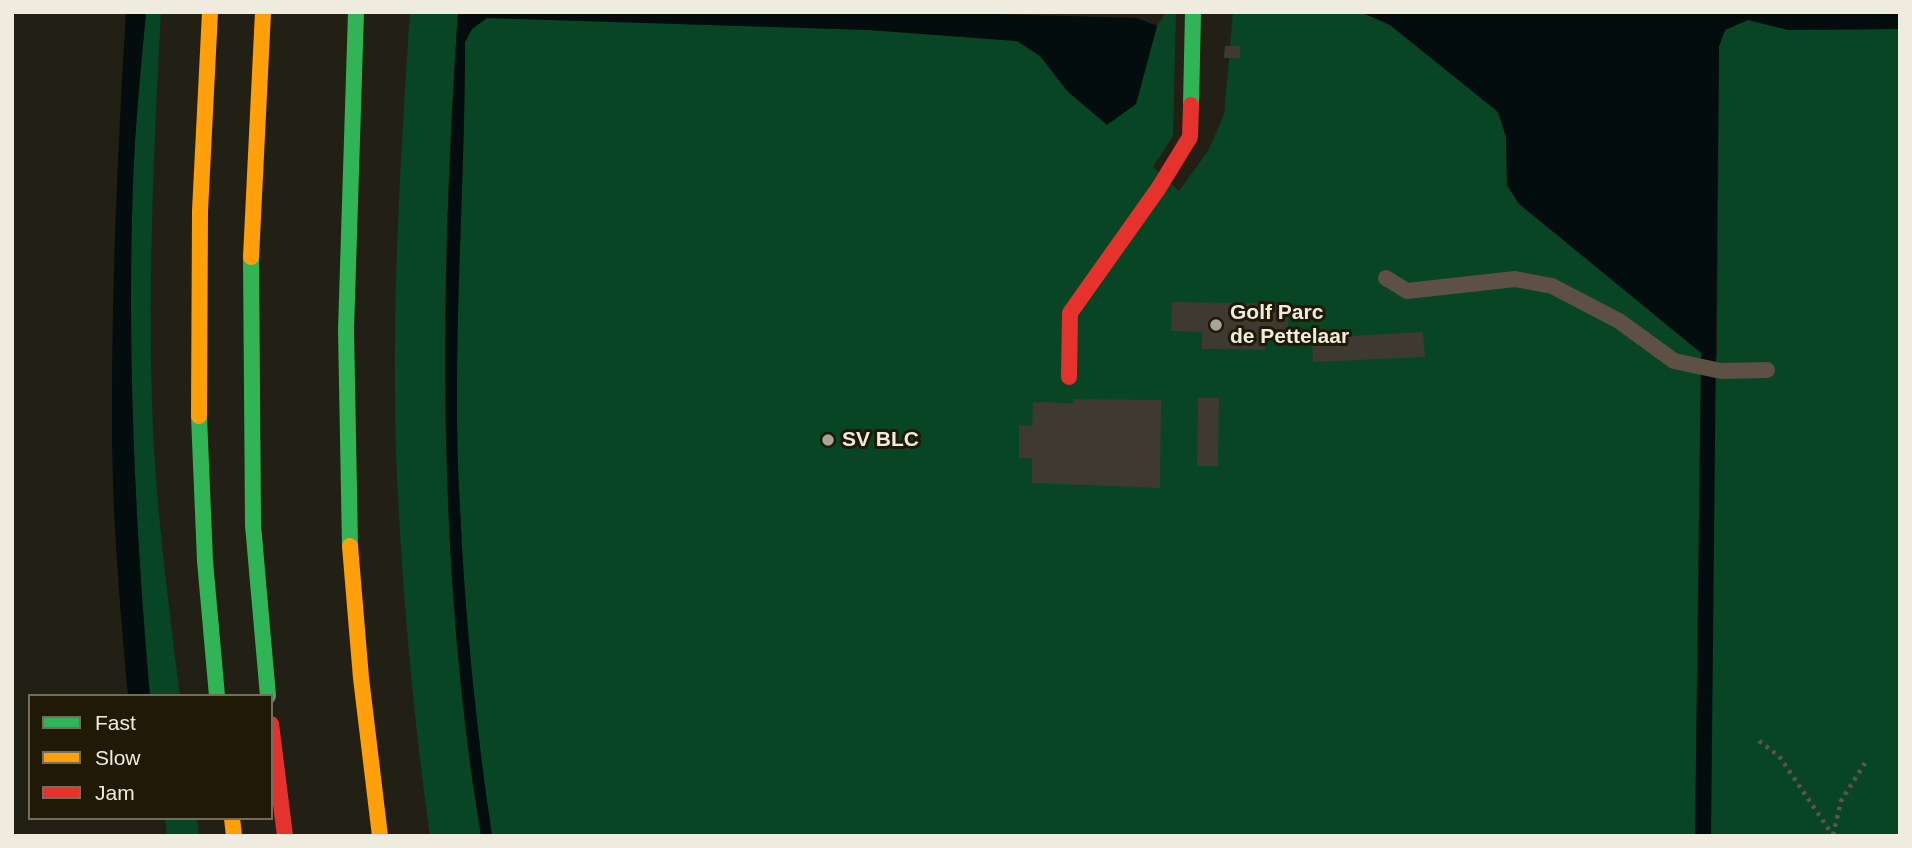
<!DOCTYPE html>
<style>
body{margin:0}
#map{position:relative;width:1912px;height:848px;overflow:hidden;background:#222014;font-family:Helvetica,sans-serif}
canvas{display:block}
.frame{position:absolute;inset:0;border:14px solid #efecdf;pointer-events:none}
.legend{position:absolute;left:28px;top:694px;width:245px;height:126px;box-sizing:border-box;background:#1f1905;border:2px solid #726d5c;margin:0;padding:9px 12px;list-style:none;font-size:21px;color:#efecdf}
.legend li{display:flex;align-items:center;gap:14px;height:35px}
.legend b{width:35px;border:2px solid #726d5c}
</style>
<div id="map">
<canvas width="1912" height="848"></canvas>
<div class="frame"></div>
<ul class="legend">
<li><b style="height:9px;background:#30b455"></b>Fast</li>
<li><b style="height:9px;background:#ff9f0a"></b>Slow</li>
<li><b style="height:9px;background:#e5322d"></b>Jam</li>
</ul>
</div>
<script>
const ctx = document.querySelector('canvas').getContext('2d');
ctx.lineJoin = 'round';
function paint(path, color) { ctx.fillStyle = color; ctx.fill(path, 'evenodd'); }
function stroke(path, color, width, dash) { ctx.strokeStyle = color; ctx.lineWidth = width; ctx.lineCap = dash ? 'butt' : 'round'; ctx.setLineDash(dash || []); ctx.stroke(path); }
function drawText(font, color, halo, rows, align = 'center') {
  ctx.font = font + ' Helvetica,sans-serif'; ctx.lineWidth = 6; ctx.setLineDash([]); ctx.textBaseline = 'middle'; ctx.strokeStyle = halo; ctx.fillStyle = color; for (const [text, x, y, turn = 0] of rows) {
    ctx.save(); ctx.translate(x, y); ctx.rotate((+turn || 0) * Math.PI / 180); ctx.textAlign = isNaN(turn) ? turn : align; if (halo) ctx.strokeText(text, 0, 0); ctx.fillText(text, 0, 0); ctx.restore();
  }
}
const green = new Path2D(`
 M146,12H161C154,143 148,274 152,405C155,502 168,599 180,696H150C135,525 127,353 133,182C135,125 141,69 146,12Z
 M410,12H458C439,286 437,564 481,836H430C415,729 405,622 399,515C389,348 399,178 410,12Z
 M1166,12H1176L1173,136L1153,167L1179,191L1208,151L1224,115L1233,12L1363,13L1390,25L1498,112L1506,137L1507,185L1519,204L1717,359L1719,46L1725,30L1748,20L1788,30L1900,29V836H492C476,728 465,618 460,509C451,354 465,197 465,42L472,29L486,18L869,30L1017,41L1040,56L1067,90L1136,104L1157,26Z
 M165,818H197L199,836H167Z`);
const water = new Path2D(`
 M126,12H146C141,69 135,125 133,182C127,353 135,525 150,696H128C119,599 111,502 112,405C112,274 118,143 126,12Z
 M458,12H925L1137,18L1157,26L1136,104L1107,125L1067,91L1040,56L1017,41L869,30L487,18L472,29L465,42C465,197 451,354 460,509C465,618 476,728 492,836H481C436,564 440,287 458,12Z
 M1275,12H1900V29L1788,30L1748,20L1725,30L1719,46L1711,836H1695L1701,353L1519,204L1507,185L1506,137L1498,112L1390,25L1363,13Z`);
const building = new Path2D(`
 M1225,46H1240V58H1224Z
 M1172,302L1288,304V334L1265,333V350L1202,349V332L1171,331Z
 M1423,332L1425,357L1313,362L1312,338Z
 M1198,398H1219L1218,466H1197Z
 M1073,399L1161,400L1160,488L1032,483V458H1019V425L1032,426L1033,402L1073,403Z`);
const path = new Path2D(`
 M1759,741L1779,756L1832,834
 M1833,835L1841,801L1865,763`);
const lane = new Path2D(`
 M1386,278L1407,291L1515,279L1552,286L1619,321L1674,361L1721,371L1767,370`);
const fast = new Path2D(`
 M1191,105L1193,12
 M251,257L253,525L268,696
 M199,416L205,561L217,696
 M350,546L346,330L356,12`);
const slow = new Path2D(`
 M251,257L263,12
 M199,416L200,211L210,12
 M350,546L361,678L380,836
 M232,818L234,836`);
const jam = new Path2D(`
 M1069,377L1070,313L1158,189L1190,137L1191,105
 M271,724L285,836`);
const markers = [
 [1216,325,7,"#a7a598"],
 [828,440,7,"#a7a598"]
];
const poiNames = [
 ["Golf Parc",1230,313],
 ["de Pettelaar",1230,337],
 ["SV BLC",842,440]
];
paint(green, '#074524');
paint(water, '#030d0d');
paint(building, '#3e3a32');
stroke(path, '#5d544a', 4.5, [3.5, 5]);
stroke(lane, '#5e5045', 16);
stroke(fast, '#30b455', 16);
stroke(slow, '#ff9f0a', 16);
stroke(jam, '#e5322d', 16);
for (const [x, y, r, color] of markers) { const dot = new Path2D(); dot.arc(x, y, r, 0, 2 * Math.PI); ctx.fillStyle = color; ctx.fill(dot); stroke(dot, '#1f1905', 2.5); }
drawText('bold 21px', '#efecdf', '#1f1905', poiNames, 'left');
</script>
